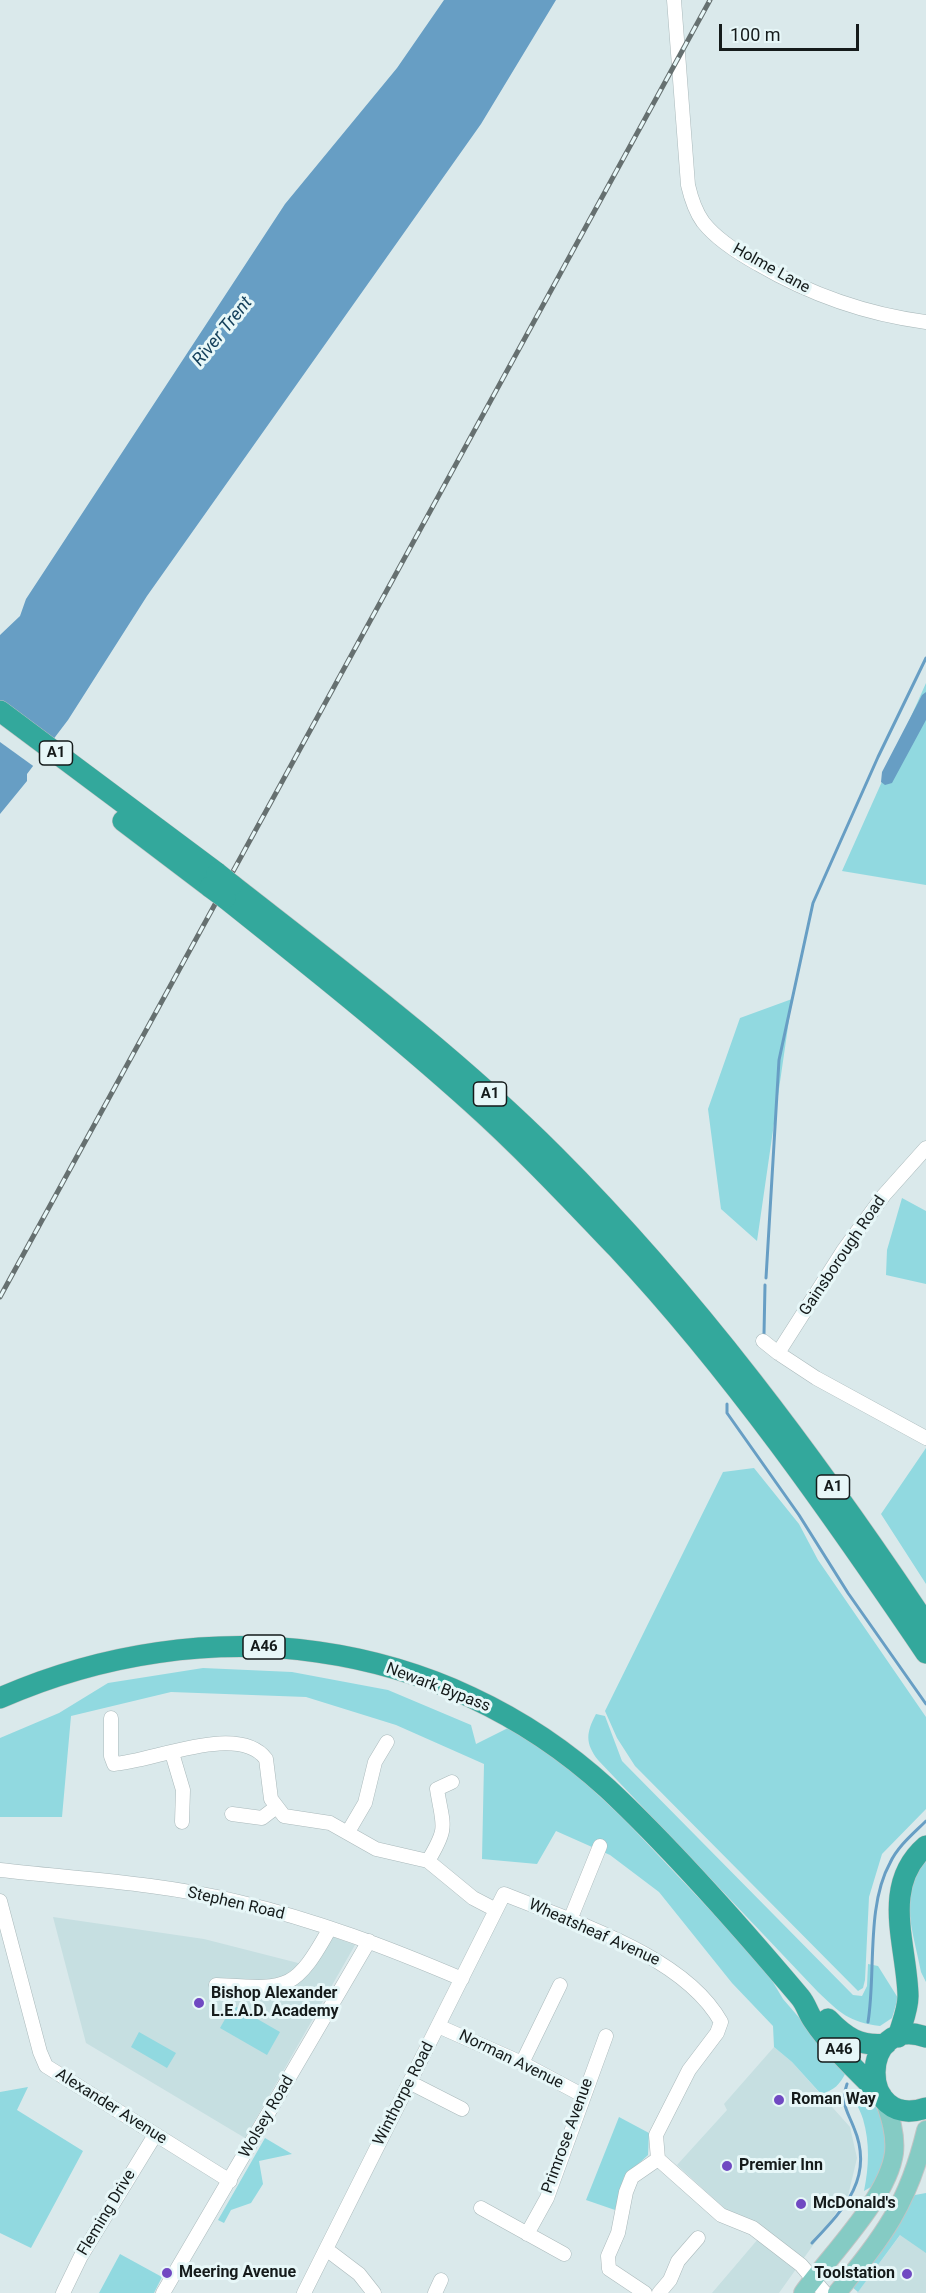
<!DOCTYPE html>
<style>
body{margin:0}
#map{position:relative;width:926px;height:2293px;overflow:hidden;background:#dae9eb;font-family:Roboto,sans-serif}
canvas{display:block}
.scale{position:absolute;left:719px;top:24px;width:140px;height:27px;box-sizing:border-box;border:3px solid #151b1b;border-top:0;padding-left:8px;font-size:18px;line-height:21px;white-space:nowrap;color:#151b1b;-webkit-text-stroke:4px #e7f7f8;paint-order:stroke}
</style>
<div id="map">
<canvas width="926" height="2293"></canvas>
<div class="scale">100 m</div>
</div>
<script>
const ctx = document.querySelector('canvas').getContext('2d');
ctx.lineJoin = 'round';
function paint(path, color) { ctx.fillStyle = color; ctx.fill(path, 'evenodd'); }
function stroke(path, color, width, dash) { ctx.strokeStyle = color; ctx.lineWidth = width; ctx.lineCap = dash ? 'butt' : 'round'; ctx.setLineDash(dash || []); ctx.stroke(path); }
function drawText(font, color, halo, rows, align = 'center') {
  ctx.font = font + ' Roboto,sans-serif'; ctx.lineWidth = 6; ctx.setLineDash([]); ctx.textBaseline = 'middle'; ctx.strokeStyle = halo; ctx.fillStyle = color; for (const [text, x, y, turn = 0] of rows) {
    ctx.save(); ctx.translate(x, y); ctx.rotate((+turn || 0) * Math.PI / 180); ctx.textAlign = isNaN(turn) ? turn : align; if (halo) ctx.strokeText(text, 0, 0); ctx.fillText(text, 0, 0); ctx.restore();
  }
}
const built = new Path2D(`
 M53,1917L204,1939L302,1964L320,1932L355,1945L245,2138L86,2043Z
 M774,2047L792,2062L850,2127L857,2158L848,2196L779,2293H712L758,2239L677,2165L727,2110L724,2104Z
 M926,2204V2293H857L901,2234Z`);
const green = new Path2D(`
 M926,683V885L842,871Z
 M792,999L757,1241L721,1209L708,1109L740,1018Z
 M902,1198L926,1211V1284L886,1275L887,1250Z
 M926,1448V1584L881,1514Z
 M754,1468L799,1524L818,1560L926,1717V1809L882,1854L869,1897L865,1980L863,1988L858,1991L635,1766L617,1738L605,1711L723,1472Z
 M203,1668L292,1672L388,1690L471,1725L476,1744L508,1728L564,1763L624,1819L764,1967L783,1999L846,2072C840,2085 834,2090 821,2094L792,2062L774,2047L773,2026L732,1983L659,1892L610,1855L556,1831L537,1864L482,1859L484,1764L396,1725L306,1697L171,1692L71,1716L62,1817H0V1738L59,1713L108,1683Z
 M596,1714L605,1716L622,1761L853,1995L862,1996L867,1986L868,1964L878,1966L898,1998L892,2018L880,2026C849,2022 840,2013 818,1992L598,1760C585,1743 586,1733 596,1714Z
 M926,1857V1982L921,1972C914,1933 896,1890 926,1857Z
 M233,2005L280,2032L267,2055L220,2028Z
 M139,2032L176,2053L167,2068L131,2047Z
 M28,2087L17,2110L83,2151L31,2248L0,2233V2092Z
 M860,2090C876,2098 888,2129 887,2148C886,2159 879,2173 876,2184L864,2191C869,2167 870,2143 863,2119C860,2109 855,2104 854,2093Z
 M619,2117L649,2133L648,2155L624,2177L615,2210L586,2200Z
 M265,2138L292,2154L259,2161L263,2184L251,2203L231,2210L224,2223L218,2220Z
 M926,2193V2253L900,2235L858,2292L852,2287L910,2201L915,2195Z
 M120,2254L162,2277L154,2293H99Z`);
const water = new Path2D(`
 M444,0H556L481,124L147,596L68,720L27,774V781L0,814V635L20,616L26,599L285,204L397,68Z
 M926,692V720L892,783L885,785L881,782L882,772L922,695Z`);
const pier = new Path2D(`
 M0,700L56,741L36,768L0,742Z`);
const stream = new Path2D(`
 M766,1278L779,1060L813,903L878,757L926,658
 M764,1334L765,1285
 M727,1404V1413L799,1515L848,1593L926,1704
 M868,2022C876,1974 866,1906 890,1863C898,1846 913,1834 926,1821
 M812,2243C843,2210 875,2178 854,2128C847,2110 840,2103 847,2084`);
const minor = new Path2D(`
 M674,0L688,185C691,198 695,211 703,222C717,240 738,253 758,264C811,295 865,314 926,322
 M763,1341L778,1353L843,1251L884,1195L926,1148
 M778,1353L816,1378L926,1438
 M111,1718V1756L114,1764C152,1762 238,1722 266,1759L271,1799L284,1816L330,1823L376,1849L428,1861L473,1898L496,1910
 M172,1753L183,1790L182,1822
 M232,1814L262,1818L275,1808
 M348,1832L365,1803L375,1762L387,1742
 M428,1861C449,1826 443,1827 437,1789L452,1782
 M0,1870C79,1879 161,1883 239,1902C316,1920 389,1948 462,1979
 M0,1901L40,2052L46,2066L230,2181
 M570,1920L600,1846
 M216,1985C287,1989 294,1993 330,1928
 M438,2026L522,2063L582,2095
 M522,2063L560,1985
 M411,2083L462,2109
 M658,2159L721,2215L753,2228L801,2265L825,2293
 M481,2208L564,2254
 M527,2234L547,2198L606,2036
 M326,2249L359,2274L374,2293
 M63,2293L81,2256L155,2135
 M163,2293L369,1941
 M304,2293L504,1894C573,1922 684,1955 721,2022L717,2033L689,2070L656,2135L658,2159
 M435,2293L441,2280
 M645,2293L609,2269L608,2256L618,2233L626,2192L632,2177L658,2159
 M659,2293L670,2280L678,2261L698,2238`);
const major = new Path2D(`
 M803,2293C830,2255 888,2198 894,2153C896,2134 890,2116 884,2099
 M837,2293C884,2235 908,2205 926,2130`);
const highway = new Path2D(`
 M0,711L217,873
 M123,821L210,887
 M232,885C342,971 455,1056 554,1155C695,1296 815,1458 926,1624
 M225,898C309,965 393,1032 473,1104C523,1149 570,1199 617,1248C733,1372 831,1513 926,1653
 M0,1698C205,1608 440,1635 608,1789C676,1853 740,1926 800,1997C806,2004 808,2013 813,2020C830,2046 859,2073 881,2095
 M828,2019C845,2037 860,2047 886,2044
 M898,2037C902,2023 908,2010 908,1996C907,1945 880,1886 926,1846
 M926,2037C859,2013 857,2131 926,2108`);
const rail = new Path2D(`
 M0,1297L710,0`);
const highwayBridge = new Path2D(`
 M217,873L232,885
 M210,887L225,898`);
const markers = [
 [199,2003,6,"#7049c2"],
 [779,2100,6,"#7049c2"],
 [727,2166,6,"#7049c2"],
 [801,2204,6,"#7049c2"],
 [167,2273,6,"#7049c2"],
 [907,2274,6,"#7049c2"]
];
const shields = [
 [56,753,33],
 [490,1094,33],
 [833,1487,33],
 [264,1647,42],
 [839,2050,42]
];
const shieldNames = [
 ["A1",56,753],
 ["A1",490,1094],
 ["A1",833,1487],
 ["A46",264,1647],
 ["A46",839,2050]
];
const streetNames = [
 ["Holme Lane",771,269,29],
 ["Gainsborough Road",843,1256,-56],
 ["Newark Bypass",438,1688,21],
 ["Stephen Road",236,1904,13],
 ["Wheatsheaf Avenue",594,1933,24],
 ["Norman Avenue",511,2060,26],
 ["Winthorpe Road",404,2094,-63],
 ["Alexander Avenue",111,2107,32],
 ["Wolsey Road",267,2117,-60],
 ["Primrose Avenue",568,2136,-70],
 ["Fleming Drive",107,2213,-59]
];
const poiNames = [
 ["Bishop Alexander",211,1994],
 ["L.E.A.D. Academy",211,2012],
 ["Roman Way",791,2100],
 ["Premier Inn",739,2166],
 ["McDonald's",813,2204],
 ["Meering Avenue",179,2273],
 ["Toolstation",895,2274,"right"]
];
const waterNames = [
 ["River Trent",223,332,-51]
];
paint(built, '#c6dfe1');
paint(green, '#91d9e0');
paint(water, '#679ec4');
paint(pier, '#dae9eb');
stroke(stream, '#679ec4', 3);
stroke(minor, '#aab9bb', 15);
stroke(major, '#c2c4c4', 20);
stroke(highway, '#c2c4c4', 22);
stroke(minor, '#fff', 14);
stroke(major, '#85cbc4', 18);
stroke(highway, '#33a89c', 21);
stroke(rail, '#667070', 5);
stroke(rail, '#e7f7f8', 3, [9]);
stroke(highwayBridge, '#c2c4c4', 22, []);
stroke(highwayBridge, '#33a89c', 21);
for (const [x, y, r, color] of markers) { const dot = new Path2D(); dot.arc(x, y, r, 0, 2 * Math.PI); ctx.fillStyle = color; ctx.fill(dot); stroke(dot, '#e7f7f8', 2); }
for (const [x, y, w] of shields) { const box = new Path2D(); box.roundRect(x - w / 2, y - 12, w, 24, 4.5); ctx.fillStyle = '#e7f7f8'; ctx.fill(box); stroke(box, '#151b1b', 1.5); }
drawText('bold 15px', '#151b1b', null, shieldNames);
drawText('16px', '#151b1b', '#e7f7f8', streetNames);
drawText('bold 16px', '#151b1b', '#e7f7f8', poiNames, 'left');
drawText('italic 18px', '#133f5a', '#e7f7f8', waterNames);
</script>
